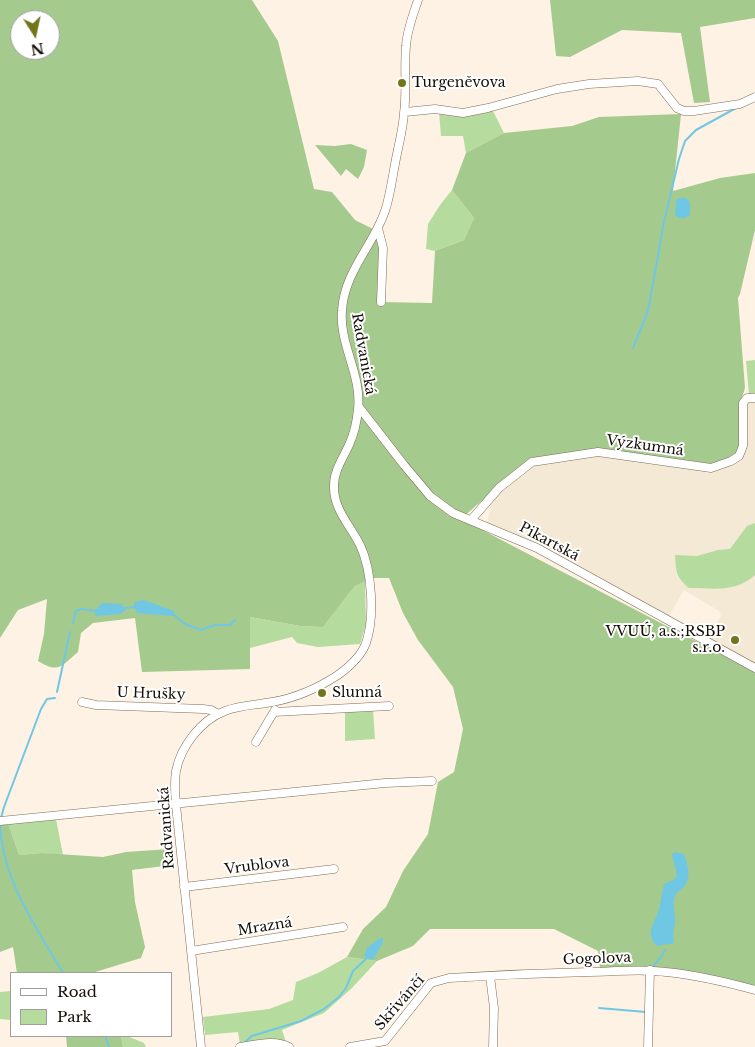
<!DOCTYPE html>
<meta charset="utf-8">
<style>
body{margin:0}
#map{position:relative;width:755px;height:1047px;overflow:hidden;background:#fef2e4;font-family:"Libre Baskerville",serif}
canvas{display:block}
.legend{position:absolute;left:10px;top:972px;width:162px;height:65px;box-sizing:border-box;background:#fff;border:1px solid #a19f9c;margin:0;padding:6px 9px;list-style:none;font-size:15px;color:#150e07}
.legend li{display:flex;align-items:center;gap:10px;height:25px}
.legend b{width:25px;border:1px solid #a19f9c}
.north{position:absolute;left:10px;top:10px;width:50px;height:50px;box-sizing:border-box;background:#fff;border:1px solid #a19f9c;border-radius:50%;rotate:170deg;font-size:14px;font-weight:700;line-height:20px;text-align:center;color:#150e07}
.north::after{content:'';display:block;margin:auto;width:18px;height:22px;background:#73751b;clip-path:polygon(50% 0,100% 100%,50% 72%,0 100%)}
</style>
<div id="map">
<canvas width="755" height="1047"></canvas>
<ul class="legend">
<li><b style="height:6px;background:#fff"></b>Road</li>
<li><b style="height:14px;background:#b6db9e"></b>Park</li>
</ul>
<div class="north">N</div>
</div>
<script>
const ctx = document.querySelector('canvas').getContext('2d');
ctx.lineJoin = 'round';
function paint(path, color) { ctx.fillStyle = color; ctx.fill(path, 'evenodd'); }
function stroke(path, color, width, dash) { ctx.strokeStyle = color; ctx.lineWidth = width; ctx.lineCap = dash ? 'butt' : 'round'; ctx.setLineDash(dash || []); ctx.stroke(path); }
function drawText(font, color, halo, rows, align = 'center') {
  ctx.font = font + ' "Libre Baskerville",serif'; ctx.lineWidth = 4; ctx.setLineDash([]); ctx.textBaseline = 'middle'; ctx.strokeStyle = halo; ctx.fillStyle = color; for (const [text, x, y, turn = 0] of rows) {
    ctx.save(); ctx.translate(x, y); ctx.rotate((+turn || 0) * Math.PI / 180); ctx.textAlign = isNaN(turn) ? turn : align; if (halo) ctx.strokeText(text, 0, 0); ctx.fillText(text, 0, 0); ctx.restore();
  }
}
const industrial = new Path2D(`
 M755,400V665L708,639L721,616L719,611L684,590L668,617L531,541L487,524L491,502L493,497L532,466L597,456L743,455L747,443L745,404L749,401Z`);
const green = new Path2D(`
 M492,109L504,133L466,153L463,136H441L439,112Z
 M452,190L474,218L464,240L435,251L426,249L428,224L440,205Z
 M755,360V393L749,394L746,361Z
 M755,523V575C734,593 715,588 689,588C676,577 676,572 675,555L697,556L718,550L730,549L747,526Z
 M365,581L366,624L360,644L318,647L297,643L292,637L250,648V617L300,626L323,627L355,586Z
 M373,710L375,739L345,741V711Z
 M56,819L63,855L42,853L19,855L8,823Z
 M347,957L377,961L352,988L324,1013L282,1030L286,1042L274,1039L240,1044L238,1032L205,1035L203,1017L269,1009L293,1000L296,982L318,973Z
 M11,991V1020L0,1019V992Z
 M121,1036H127L144,1043L146,1047H123Z`);
const forest = new Path2D(`
 M0,0H252L278,41L314,189L332,192L355,220L381,233L380,302L432,303L435,251L464,240L474,218L452,190L466,153L504,133L572,126L599,117L681,114L673,191L720,178L755,173V230L740,294L738,298L745,388L740,403L741,444L738,452L730,458L711,465L600,449L530,458L461,519L755,672V986L660,967H627L600,969L598,951L554,929H430L413,946L377,961L347,957L363,929L386,907L403,871L428,834L438,782L454,772L463,729L453,687L418,640L403,613L389,578H372L355,586L323,627L300,626L250,617V669L142,672L135,618L93,623L81,633L78,652C61,666 59,674 38,661L44,634L47,599L18,610L0,638ZM20,20H50V50H20Z
 M550,0H755V18L700,27L710,102L694,103L681,33L622,30L570,57L556,56Z
 M351,144L367,150L364,167L358,179L346,169L341,176L315,145L335,146Z
 M8,823L19,855L42,853L103,857L126,852L170,849L172,865L132,870L135,902L145,947L141,958L92,973H17L13,947L0,952V824Z
 M66,1036H121L123,1047H67Z`);
const water = new Path2D(`
 M680,198H686L690,202V215L685,218H679L675,215L676,200Z
 M144,600L174,611V615L171,616L137,613L134,606L135,602Z
 M102,603L121,604L126,610L120,614L97,616L95,615V611Z
 M675,852L684,854C688,865 692,879 683,888C680,891 676,892 675,896C672,904 676,918 675,924C673,933 673,932 674,943L657,946C644,934 655,922 659,909C661,901 662,892 664,884L673,880L677,876L672,854Z
 M380,938H383V942L373,960L364,957L367,948Z`);
const stream = new Path2D(`
 M633,348L648,311L664,222L679,159L685,141L696,130L736,108
 M124,608L137,607
 M173,614L185,624L201,630L215,625H230L235,620
 M73,623L76,611L81,609L97,611
 M57,692L70,632
 M1,818L4,807L41,709L47,699L55,698
 M0,824C2,879 36,927 63,973
 M654,965L661,957L665,950
 M599,1008L646,1012
 M105,1036L109,1047
 M245,1042L252,1036L301,1021L324,1009L339,997L346,988L353,971L367,958`);
const minor = new Path2D(`
 M405,112L435,109L463,113L488,108L557,89L589,84L638,81L658,84L677,108L684,111H694L740,104L755,97
 M378,228L383,248L381,302
 M359,407L404,465L430,496L453,513L537,548L755,668
 M471,520L499,488L532,462L598,452L711,468L731,461L739,456L743,446V403L747,398H755
 M82,702L96,705L203,709L211,710L218,714
 M274,712L389,706
 M256,742L275,710
 M0,821L385,783L432,781
 M184,887L334,869
 M191,951L343,927
 M490,976L494,1008L493,1047
 M201,1047L176,805C175,793 174,783 176,771C181,746 201,720 225,711C240,705 257,705 272,702C296,698 318,688 338,675C349,667 361,657 366,643C375,617 372,570 360,545C350,525 333,509 334,485C334,471 343,458 349,445C354,434 357,421 358,409C362,375 339,344 342,311C344,272 373,246 385,211C390,196 392,180 395,164C398,147 403,130 404,113C407,91 404,68 406,46C407,30 413,15 418,0
 M240,1047C255,1045 275,1039 289,1047
 M350,1047L385,1041L431,983L449,978C496,975 543,973 590,972C616,972 638,968 666,972C696,975 726,982 755,990
 M648,1047L650,970`);
const markers = [
 [402,83,5,"#73751b"],
 [735,640,5,"#73751b"],
 [322,693,5,"#73751b"]
];
const poiNames = [
 ["Turgeněvova",412,83],
 ["VVUÚ, a.s.;RSBP",725,632,"right"],
 ["s.r.o.",725,648,"right"],
 ["Slunná",332,693]
];
const streetNames = [
 ["Radvanická",363,354,80],
 ["Výzkumná",645,446,8],
 ["Pikartská",549,542,28],
 ["U Hrušky",151,694,2],
 ["Radvanická",167,828,-94],
 ["Vrublova",257,866,-7],
 ["Mrazná",265,927,-9],
 ["Gogolova",597,959,-2],
 ["Skřivánčí",400,1003,-49]
];
paint(industrial, '#f3e9d4');
paint(green, '#b6db9e');
paint(forest, '#a5ca8d');
paint(water, '#70c7e3');
stroke(stream, '#70c7e3', 2);
stroke(minor, '#7e6c57', 9);
stroke(minor, '#fff', 8);
for (const [x, y, r, color] of markers) { const dot = new Path2D(); dot.arc(x, y, r, 0, 2 * Math.PI); ctx.fillStyle = color; ctx.fill(dot); stroke(dot, '#fff', 2); }
drawText('14px', '#150e07', '#fff', poiNames, 'left');
drawText('14px', '#150e07', '#fff', streetNames);
</script>
